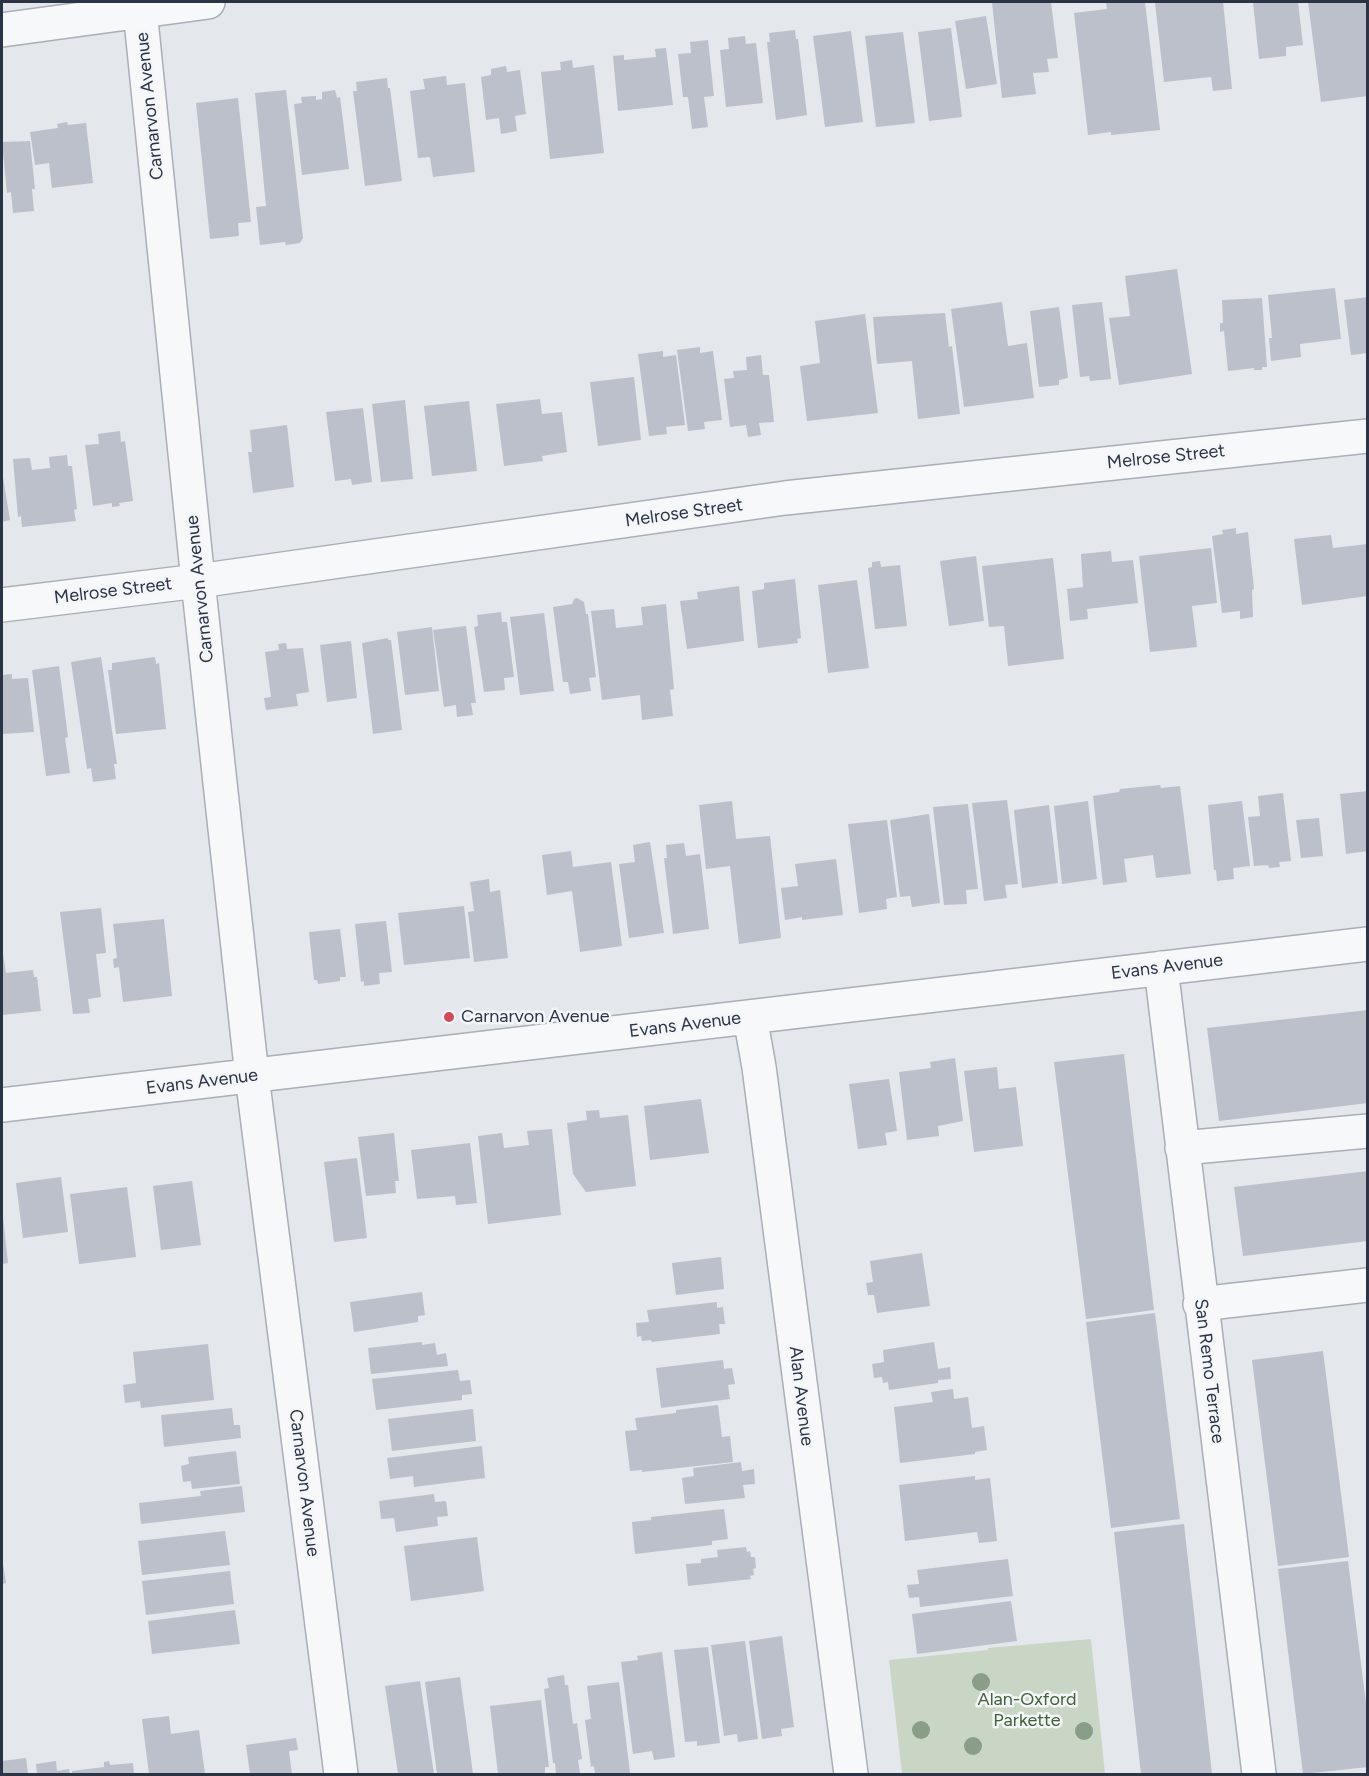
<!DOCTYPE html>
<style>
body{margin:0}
#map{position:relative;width:1369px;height:1776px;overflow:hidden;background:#e4e7ec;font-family:Figtree,sans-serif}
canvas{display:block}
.frame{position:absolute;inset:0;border:3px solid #2b3445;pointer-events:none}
</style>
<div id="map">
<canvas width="1369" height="1776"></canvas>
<div class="frame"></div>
</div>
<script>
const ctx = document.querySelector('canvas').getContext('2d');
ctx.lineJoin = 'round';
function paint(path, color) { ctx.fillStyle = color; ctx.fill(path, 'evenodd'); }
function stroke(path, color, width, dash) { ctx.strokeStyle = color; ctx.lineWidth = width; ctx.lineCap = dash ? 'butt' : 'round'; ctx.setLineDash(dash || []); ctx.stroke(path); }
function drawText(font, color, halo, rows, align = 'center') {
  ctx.font = font + ' Figtree,sans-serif'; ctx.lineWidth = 5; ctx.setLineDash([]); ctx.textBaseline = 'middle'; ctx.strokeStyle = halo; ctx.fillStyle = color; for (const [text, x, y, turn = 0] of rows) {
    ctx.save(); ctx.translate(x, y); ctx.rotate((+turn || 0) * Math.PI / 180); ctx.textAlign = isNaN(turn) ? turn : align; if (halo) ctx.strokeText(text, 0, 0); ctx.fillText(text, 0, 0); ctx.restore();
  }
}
const green = new Path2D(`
 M1091,1639L1105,1774L902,1773L889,1660L988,1650V1648Z`);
const building = new Path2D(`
 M992,2H1051L1058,58L1047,59L1049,72L1033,73L1036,94L1002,98Z
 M1106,2H1145L1160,130L1111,135V132L1088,135L1074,13L1107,9Z
 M1165,2H1223L1232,89L1213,91L1211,77L1164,82L1155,3Z
 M1253,2H1298L1303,45L1286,47V56L1259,59Z
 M1308,2H1368V96L1321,102Z
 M986,16L997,84L966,89L955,21Z
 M951,28L962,117L929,121L918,32Z
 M795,30L796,39H798L807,115L776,120L767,42H770L769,33Z
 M851,31L863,122L825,127L813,36Z
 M903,32L915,123L876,127L865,36Z
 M745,36L746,44L756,43L763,103L726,107L720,50L729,49L728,38Z
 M708,40L714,96L704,97L708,127L692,129L688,97H683L678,54L691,53L690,42Z
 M666,48L673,105L618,111L613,56L624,55V60L656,57L655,49Z
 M572,60L573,68L594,65L604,153L550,159L541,72L561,70L560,62Z
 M506,66L507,72L520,70L526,114L515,116L517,131L501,134L499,118L486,120L481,77L491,75V69Z
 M446,76L447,85L465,83L475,172L433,177L430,157L418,158L410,91L425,89L423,79Z
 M387,78L388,88H390L402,181L365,186L353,91H357L356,82Z
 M286,90L303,238L300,243L286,245L285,242L260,245L256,207L266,206L255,93Z
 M335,90L337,98L340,97L349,169L302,175L294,104L302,103L301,97L316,96V100L322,99V92Z
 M238,98L251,222L238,223L239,236L210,239L196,103Z
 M67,122L68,125L86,123L93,183L52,188L49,163L35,165L30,132L58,128L57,124Z
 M30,141L35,189H32L34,211L13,213L11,192L7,193L2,142Z
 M1177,269L1192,374L1119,385L1109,318L1130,316L1125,276Z
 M1335,288L1341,339L1300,344L1301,357L1271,361L1269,338H1272L1268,295Z
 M1368,297V353L1351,355L1344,300Z
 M1262,298L1267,367H1262V370H1254V368L1228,371L1224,331L1220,332V323H1223L1222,300Z
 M1002,302L1008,346L1027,343L1034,398L964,407L951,309Z
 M1102,302L1111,379L1090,381L1089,376L1080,377L1072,305Z
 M1059,307L1068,378L1059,380V385L1039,387L1030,311Z
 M945,313L949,347L952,346L960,414L918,419L912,361L877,364L873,317Z
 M865,314L878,413L807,421L800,366L820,363L815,321Z
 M700,347V353L713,351L722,420L704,422L705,429L688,431L677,350Z
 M663,351V357L676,355L685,425L666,427L667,434L649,436L638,354Z
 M761,355L763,375H769L774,422L759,423L761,435L748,437L746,425L730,427L724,379L734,378L733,371L747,370L746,357Z
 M634,377L641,440L598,446L590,382Z
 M540,399L542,414L562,412L567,452L542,456L543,461L504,466L496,404Z
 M405,400L413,479L381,482L372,404Z
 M469,401L477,471L432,476L424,406Z
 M363,408L372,482L352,485L351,479L335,481L326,412Z
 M287,425L294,487L253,493L248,452H252L250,430Z
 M120,431L121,442L125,441L133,501L119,503L120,506L112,507V503L93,506L85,445L99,444L98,434Z
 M67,455L68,466H72L77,509L74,510L76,521L22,527L21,516L18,517L13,459L30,458L32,470L50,468L49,457Z
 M2,471L10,520L2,522Z
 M1236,528V534L1248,532L1254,589L1252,590L1253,617L1240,619V611L1222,613L1212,536L1223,534L1222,530Z
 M1331,535L1333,548L1368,544V596L1302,605L1294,539Z
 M1211,548L1217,603L1192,606L1197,647L1150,652L1139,556Z
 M1111,551L1112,562L1133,560L1138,603L1087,609L1088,619L1070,621L1067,589L1083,587L1081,554Z
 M976,556L984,621L949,626L940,561Z
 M1053,558L1064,659L1008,666L1004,626L989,627L982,566Z
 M880,561L881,567L900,565L907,626L875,629L868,568L872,567V562Z
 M795,579L801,638L797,639L798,643L758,648L752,591L764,589V583Z
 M857,580L869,668L828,673L818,585Z
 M739,586L744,641L687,649L680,601L698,599L697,592Z
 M577,598L584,602L586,614H588L596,677L589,678L591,691L570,694L568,682H563L553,607L572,604L574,599Z
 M666,604L674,689L670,690L673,716L642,720L640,695L602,700L591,611L614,609L616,628L643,625L641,607Z
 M501,612L502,622H507L514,677L504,678L505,690L484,692L474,627L478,626L477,615Z
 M544,613L554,691L520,695L510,617Z
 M466,626L476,703H471L473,715L457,717L456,705L444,707L433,630Z
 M432,627L439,691L405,695L397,632Z
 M388,638V640H391L402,730L373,734L362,643Z
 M351,641L357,698L327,702L320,645Z
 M286,643L287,649L303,648L309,692L296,694L298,706L266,710L264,698L271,697L265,652L279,650L278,644Z
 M101,657L117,764H114L116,779L93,782L91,768L87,769L71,662Z
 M155,657L156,664L159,663L166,729L116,734L108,670H112V663Z
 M59,666L68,737L65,738L70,773L46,776L32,670Z
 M12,674V679L28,678L34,732L2,734V675Z
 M1160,785L1161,788L1180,786L1191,874L1156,878L1153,855L1124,859L1127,882L1103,885L1093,796L1119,792L1120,789Z
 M1368,791V851L1346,854L1340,794Z
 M1283,793L1291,861L1279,862L1280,867L1269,868L1268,865L1254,866L1248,817L1260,816L1258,796Z
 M1007,800L1018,884L1005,885L1007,898L984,901L972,803Z
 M732,801L736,839L770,836L781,938L739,944L730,866L706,869L699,805Z
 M1088,801L1097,879L1062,884L1054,806Z
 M1242,801L1250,866L1233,868L1234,879L1217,881L1216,870H1214L1208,805Z
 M968,804L978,889L966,890L967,904L944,905L933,807Z
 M1049,805L1058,883L1022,888L1014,810Z
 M929,814L940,903L912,907L910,896L900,897L890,820Z
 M1319,818L1323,856L1301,858L1296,820Z
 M887,820L897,897L886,899L887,909L859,913L848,824Z
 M650,842L664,933L629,938L619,864L635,862L633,845Z
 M684,843L686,856L700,854L709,929L673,934L664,858H667L666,845Z
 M571,851L573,867L611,862L622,946L580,952L572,891L547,895L542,855Z
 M836,859L843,915L802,920V917L785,920L781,888L798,886L795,864Z
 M489,879L490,892L500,890L508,958L474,962L468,912L474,911L470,882Z
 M464,906L470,958L404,965L398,913Z
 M101,908L106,953L96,954L101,997L88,999L90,1013L73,1014L60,912Z
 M164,919L172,996L123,1002L119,967L114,968L113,959L117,958L113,924Z
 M386,921L392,972L379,973L380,984L364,986V981L361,982L355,924Z
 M340,929L346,977H340V981L318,984L317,980H314L309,932Z
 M2,947L6,973L33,970L34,977H37L41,1011L2,1015Z
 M1368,1010V1103L1219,1121L1207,1028Z
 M1124,1054L1154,1310L1086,1319L1054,1062Z
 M955,1058L963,1121L938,1126L939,1136L907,1140L899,1072L931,1068L930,1062Z
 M997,1067L999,1089L1016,1087L1023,1146L974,1152L964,1071Z
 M889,1079L897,1131L885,1133L887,1145L858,1149L849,1084Z
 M701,1099L709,1153L650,1160L644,1106Z
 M599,1110L600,1118L628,1115L636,1186L586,1192L573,1174L567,1123L587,1120L586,1111Z
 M552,1129L561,1215L488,1224L478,1136L502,1133L504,1148L529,1145L527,1131Z
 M394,1133L399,1181H395L396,1193L366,1196L358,1137Z
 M470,1143L477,1203L456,1205L455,1196L417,1199L411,1150Z
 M357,1158L367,1238L334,1242L324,1162Z
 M1368,1171V1241L1243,1256L1234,1187Z
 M61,1177L68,1232L23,1238L16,1183Z
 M192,1181L201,1245L161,1250L153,1186Z
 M127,1187L136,1257L79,1264L70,1194Z
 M2,1217H3L8,1263L2,1264Z
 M922,1253L930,1306L877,1313L874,1295H868L866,1283L873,1282L870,1261Z
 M721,1257L724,1289L676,1295L672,1263Z
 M422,1292L425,1315L418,1316V1322L354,1332L350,1302Z
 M717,1302V1308L723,1307L725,1324H719L720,1334L652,1342L651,1340L642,1341L641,1336L637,1337L636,1323L649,1322L647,1310Z
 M1155,1313L1180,1519L1111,1528L1086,1322Z
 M422,1342V1345L435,1343L437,1355L446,1353L448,1366L371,1374L368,1348Z
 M934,1342L938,1369L950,1367L951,1379L938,1380V1383L889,1390L888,1382L883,1383L882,1377L874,1378L872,1364L884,1362L883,1350Z
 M208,1344L214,1400L141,1408L140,1401L125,1403L123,1385L136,1383L133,1352Z
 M1323,1351L1349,1557L1278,1566L1252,1360Z
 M723,1360L724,1369L732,1368L735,1384L728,1385L730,1399L661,1408L656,1368Z
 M458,1370L460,1381L470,1380L472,1394L462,1395V1400L376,1410L372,1379Z
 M953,1389L954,1399L968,1397L972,1428L984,1426L987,1450L975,1452V1454L900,1463L894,1407L933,1402L931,1392Z
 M718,1405L722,1437L730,1436L733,1462L642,1472V1470L630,1471L625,1431L637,1430L635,1418L676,1413V1410Z
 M232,1408L234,1425H240L241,1438L164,1447L161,1415Z
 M473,1409L476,1441L392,1451L388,1419Z
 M482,1446L485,1478L414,1487L413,1476L390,1479L387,1458Z
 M236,1451L240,1484L192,1489L191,1481L183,1482L181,1466L189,1464L188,1457Z
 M741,1462L742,1471L754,1469L755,1484L743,1485L745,1498L685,1504L682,1478L694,1476L693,1468Z
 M975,1476V1480L990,1478L997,1541L979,1543L977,1532L905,1541L899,1485Z
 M242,1486L245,1512L141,1524L139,1503L201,1496L200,1491Z
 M434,1494L435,1502L446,1501L448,1516L437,1517L438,1526L396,1532L394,1518L381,1519L379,1501Z
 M724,1509L728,1539L712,1541V1545L635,1554L632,1522L651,1520V1517Z
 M1184,1524L1212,1774H1141L1114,1532Z
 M225,1531L230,1565L142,1575L138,1541Z
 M477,1537L484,1591L411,1601L404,1546Z
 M746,1547L747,1552L750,1551L751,1557H755L756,1568L753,1569L754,1575L750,1576L751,1579L688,1586L686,1564L701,1563V1559L718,1557L717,1550Z
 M2,1557L6,1583L2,1584Z
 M1008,1559L1013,1596L920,1607L919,1597L909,1598L907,1585L919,1584L917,1570Z
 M1348,1561L1368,1719V1767L1303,1774L1278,1569Z
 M230,1571L234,1604L146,1615L142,1581Z
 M1011,1601L1017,1641L917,1654L912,1614Z
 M235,1610L240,1644L152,1654L148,1621Z
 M782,1636L794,1727L781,1729L782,1736L762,1739L749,1641Z
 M745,1641L758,1739L738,1742L737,1734L724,1736L711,1645Z
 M708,1647L720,1743L697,1746V1741L685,1742L674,1650Z
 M662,1652L675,1757L654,1760L652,1751L633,1754L621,1662L638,1660L637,1656Z
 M564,1675L565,1685H568L573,1724L577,1723L582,1759L578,1760L580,1773L556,1774L555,1763H553L544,1689L549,1688L547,1678Z
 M460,1677L473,1774H437L425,1682Z
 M420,1681L434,1774H398L385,1686Z
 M619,1682L630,1773L595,1774L594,1766L591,1767L585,1720L591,1719L587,1686Z
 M541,1700L549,1767H545V1774H498L490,1706Z
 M169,1716L171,1734L199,1730L205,1774H149L142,1719Z
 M296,1738L298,1750L289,1751L292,1774H250L246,1745Z
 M26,1758L28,1774H2V1761Z
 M56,1761L57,1771L69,1769L70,1774H37L36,1764Z
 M109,1761L110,1765L133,1763L134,1774H72V1771L104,1767V1762Z`);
const minor = new Path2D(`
 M140,10L198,581L252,1076L341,1774
 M2,30L208,2
 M2,605L198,581L785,498L1368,436
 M1161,968L1259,1774
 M750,1017L759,1067L851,1774
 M2,1105L1368,944
 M1182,1148L1368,1131
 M1200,1304L1368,1285`);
const trees = [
 [981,1682],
 [921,1730],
 [1084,1731],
 [973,1746]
];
const markers = [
 [449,1017,6,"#d1495b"]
];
const streetNames = [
 ["Carnarvon Avenue",150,106,-96],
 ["Melrose Street",1166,457,-6],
 ["Melrose Street",684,513,-8],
 ["Carnarvon Avenue",200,589,-96],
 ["Melrose Street",113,591,-7],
 ["Evans Avenue",1167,967,-7],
 ["Evans Avenue",685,1025,-7],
 ["Evans Avenue",202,1082,-7],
 ["San Remo Terrace",1209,1371,83],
 ["Alan Avenue",801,1396,83],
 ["Carnarvon Avenue",304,1483,83]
];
const poiNames = [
 ["Carnarvon Avenue",461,1017]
];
const parkNames = [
 ["Alan-Oxford",1027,1700],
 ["Parkette",1027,1721]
];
paint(green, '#c9d6c5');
paint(building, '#bbc0ca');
stroke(minor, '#a9aeb7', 36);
stroke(minor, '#f7f8fa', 33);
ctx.fillStyle = '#899d89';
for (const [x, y] of trees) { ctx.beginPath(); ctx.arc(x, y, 9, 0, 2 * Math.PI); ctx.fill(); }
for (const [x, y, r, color] of markers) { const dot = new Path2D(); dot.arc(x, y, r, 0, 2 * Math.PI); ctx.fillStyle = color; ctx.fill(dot); stroke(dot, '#f4f6f9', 2); }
drawText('18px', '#2b3445', '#f4f6f9', streetNames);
drawText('18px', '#2b3445', '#f4f6f9', poiNames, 'left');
drawText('18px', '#3f6138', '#f4f6f9', parkNames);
</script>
